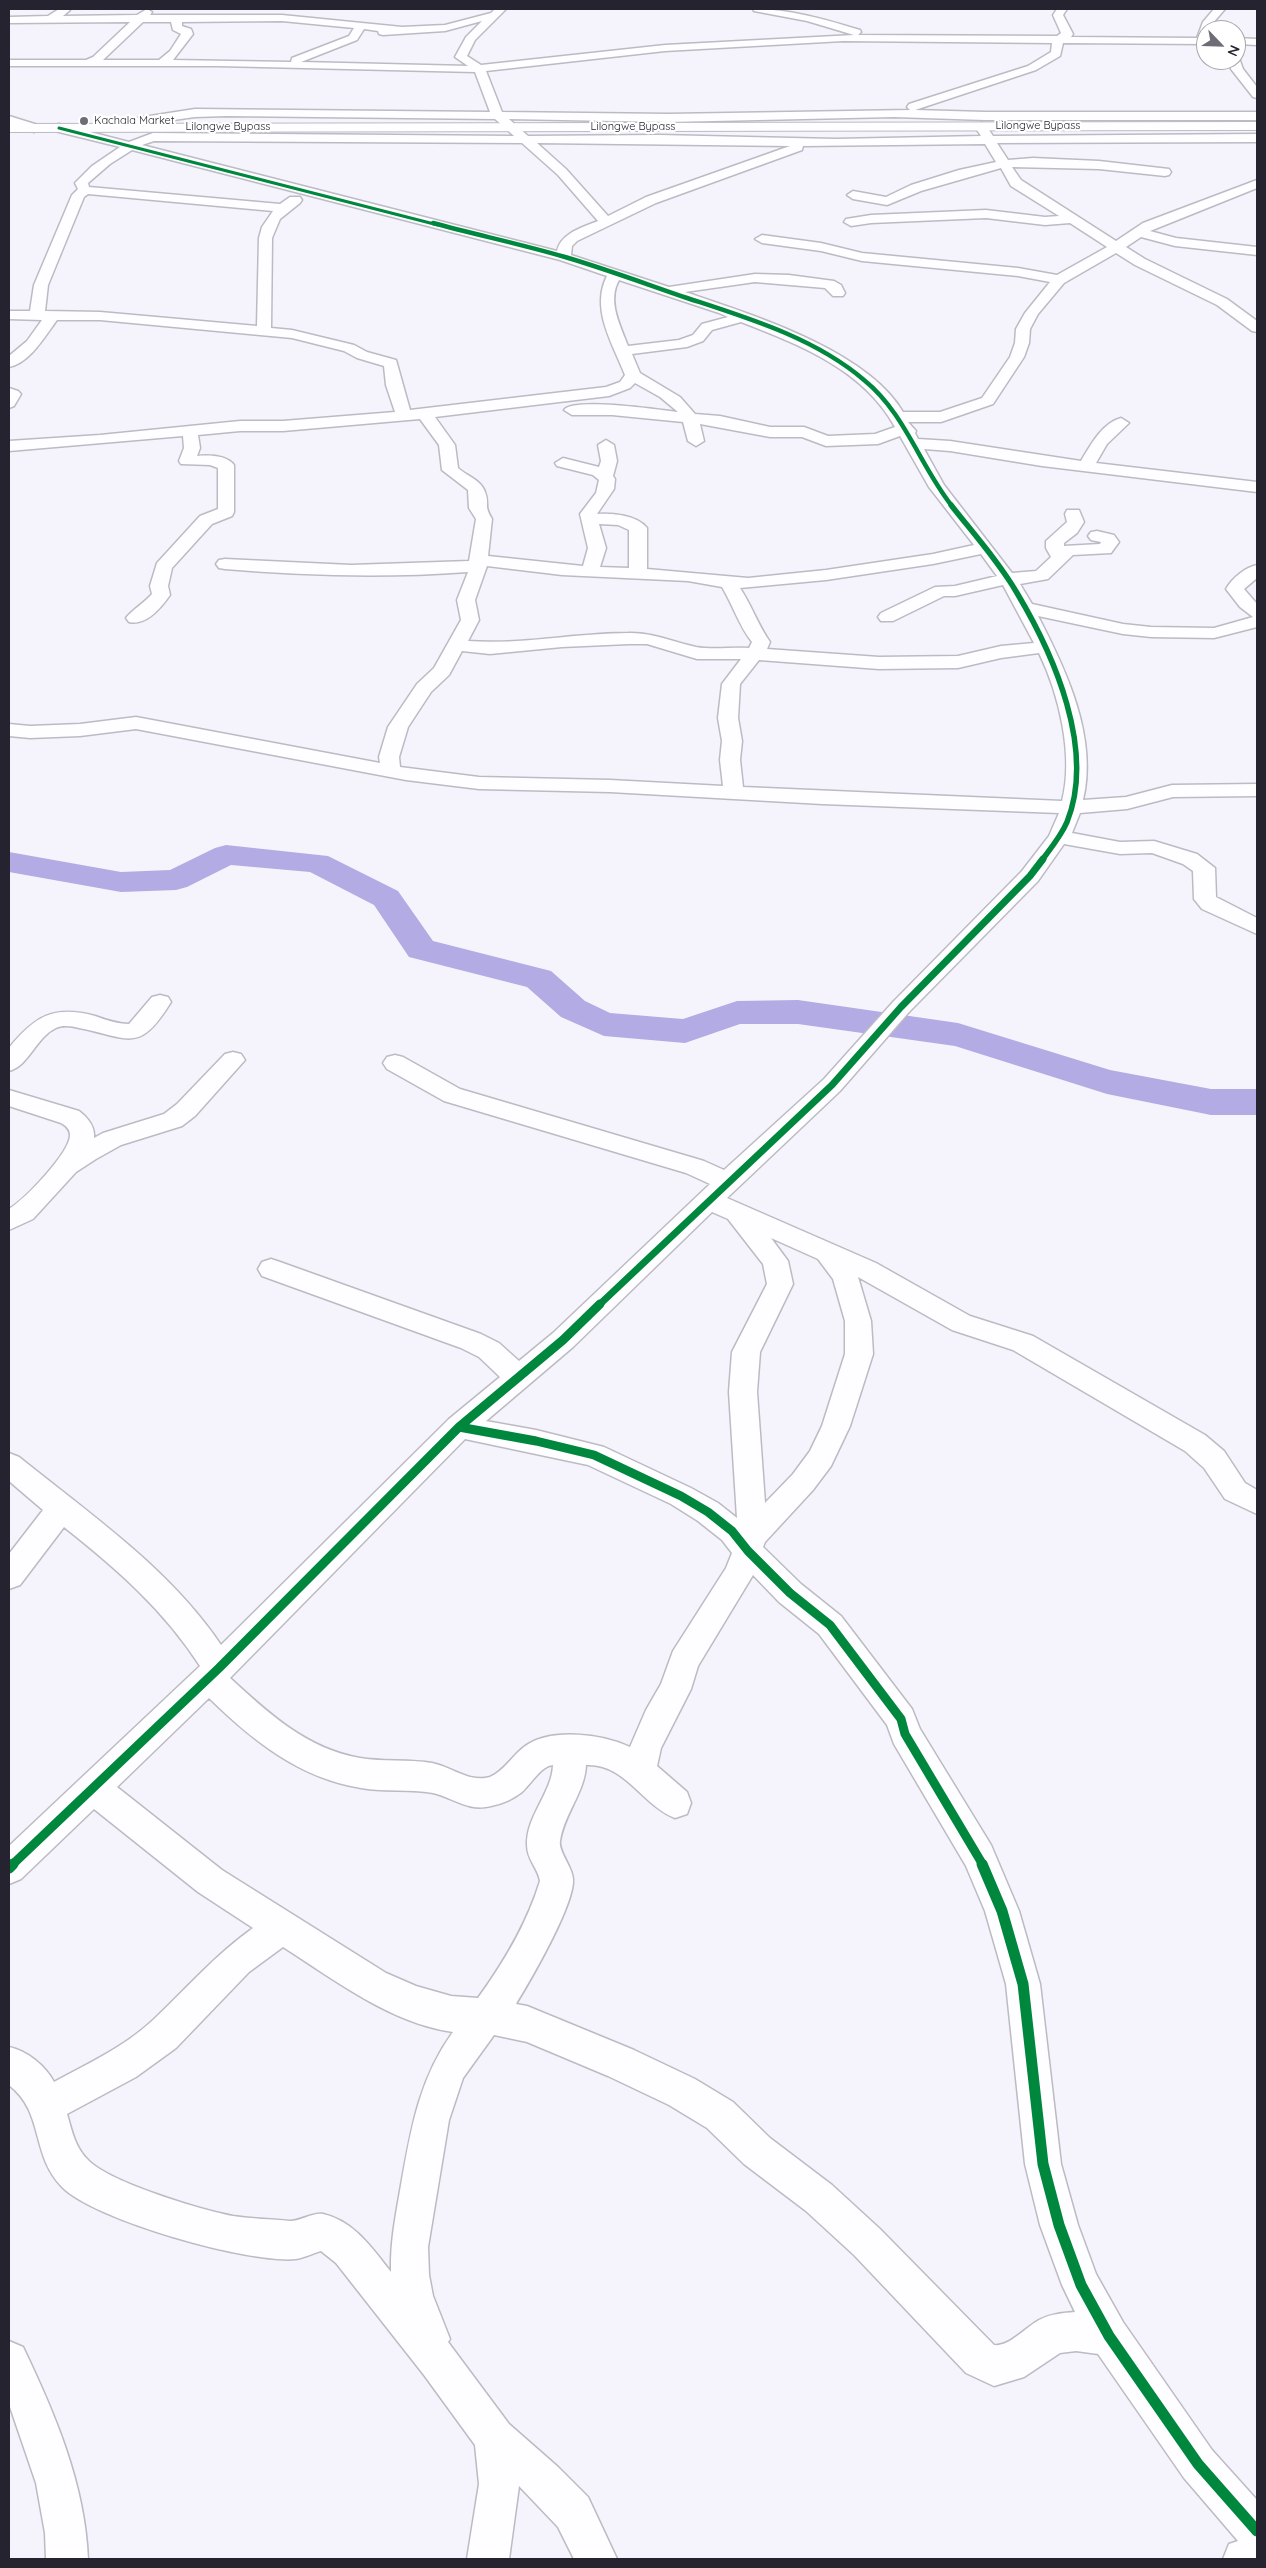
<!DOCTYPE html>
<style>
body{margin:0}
#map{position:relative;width:1266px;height:2568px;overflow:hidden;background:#f5f4fc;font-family:Quicksand,sans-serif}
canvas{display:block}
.frame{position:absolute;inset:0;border:10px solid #252330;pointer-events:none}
.north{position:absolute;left:1196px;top:20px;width:50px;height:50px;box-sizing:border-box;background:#fff;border:1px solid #a8a7ac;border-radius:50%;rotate:114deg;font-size:14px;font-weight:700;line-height:20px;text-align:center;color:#252330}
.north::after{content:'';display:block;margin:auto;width:18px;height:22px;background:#6e6c77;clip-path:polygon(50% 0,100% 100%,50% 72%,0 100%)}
</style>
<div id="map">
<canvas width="1266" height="2568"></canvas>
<div class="frame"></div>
<div class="north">N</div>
</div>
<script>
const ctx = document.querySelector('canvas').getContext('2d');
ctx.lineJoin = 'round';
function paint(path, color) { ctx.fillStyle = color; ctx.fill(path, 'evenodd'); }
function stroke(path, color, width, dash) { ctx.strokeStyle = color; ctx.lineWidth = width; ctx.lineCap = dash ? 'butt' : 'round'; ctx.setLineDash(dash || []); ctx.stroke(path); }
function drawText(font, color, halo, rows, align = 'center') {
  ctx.font = font + ' Quicksand,sans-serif'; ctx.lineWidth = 4.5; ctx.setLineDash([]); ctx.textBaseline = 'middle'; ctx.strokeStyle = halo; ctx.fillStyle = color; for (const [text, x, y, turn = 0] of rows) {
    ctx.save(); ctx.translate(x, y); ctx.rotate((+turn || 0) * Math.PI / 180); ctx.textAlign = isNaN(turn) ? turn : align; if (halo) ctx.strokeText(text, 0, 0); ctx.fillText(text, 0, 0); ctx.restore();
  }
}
const river = new Path2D(`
 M226,845L328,856L398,891L433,941L551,971L585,1001L610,1013L683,1019L737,1001L798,1000L958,1023L1110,1070L1211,1089H1257V1115H1211L1107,1094L955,1046L798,1024H740L685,1043L604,1036L561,1017L527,987L409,957L374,905L310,872L231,865L187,887L176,890L121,892L9,872V852L121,872L170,870L215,848Z`);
const minor = new Path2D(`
 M59,9L70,10L63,16L137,15L147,9L152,12L150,15H282L402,27L445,25L491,13L495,9H506L475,40L467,56L481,65L665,45L854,35L807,21L754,11L753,9C790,9 824,19 860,30L861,32L858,35L1057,36L1061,33L1053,15L1057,9H1067L1063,15L1073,34L1071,37L1197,38L1203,22L1214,9H1225L1213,23L1211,30H1206V44L1063,43L1060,56L1036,70L915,110L985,112H1257V120H985L894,117L668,122L509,119L528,136L659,135L836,139L981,136L975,127L981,123L985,124L993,136L1257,134V142L997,143L1008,160L1033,158L1099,161L1169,169L1171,172L1169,175L1165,176L1099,169L1012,167L1021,180L1116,241L1143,223L1257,180V188L1150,231L1176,238L1257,247V255L1175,246L1141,237L1126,247L1145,259L1227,299L1257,321V332L1252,331L1217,305L1135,265L1116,253L1064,283L1038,314L1030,329L1029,343L1024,357L993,404L941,422H908L916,431L915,433L918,439L950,441L1081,461C1090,446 1102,423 1121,418L1129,423L1107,444L1096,463L1257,482V492L1042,466L950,451L924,449L944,485L1012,573L1036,571L1051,557L1046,548V541L1067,522L1065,514L1067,510H1079L1084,522L1077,533L1064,543V546L1100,544L1101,542L1091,540L1088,536L1091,532L1097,531L1114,535L1119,542L1111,553L1073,555L1048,579L1020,584L1032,604L1123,624L1151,627L1214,628L1253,617L1240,607L1226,589C1232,578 1246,567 1257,565V578L1244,589L1257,604V627L1214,638L1151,637L1123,634L1038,616C1066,670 1098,737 1083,800L1126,797L1172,785L1257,784V796L1173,797L1127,809L1080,813L1072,833L1120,842L1154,841L1197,854L1215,868L1216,897L1257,918V934L1202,909L1194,899L1193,871L1183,864L1152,853L1120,854L1064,844L1038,881L909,1012L840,1091L727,1198L876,1263L970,1316L1033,1336L1205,1435L1224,1451L1245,1483L1257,1490V1514L1225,1499L1204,1468L1185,1451L1013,1350L952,1330L858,1277L871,1321L873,1354L850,1426L831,1466L813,1490L765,1542L763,1547L801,1584L841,1616L912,1709L920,1729L991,1845L1019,1911L1040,1984L1061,2164L1078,2225L1096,2274L1123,2322L1212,2450L1257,2500V2559H1223L1229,2544L1238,2541L1184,2478L1098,2354L1076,2351L1060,2353L1024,2377L994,2386L966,2373L854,2255L806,2211L744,2164L707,2128L669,2105L608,2076L527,2042L494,2035L463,2078L449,2120L428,2247L429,2275L433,2296L450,2339L448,2342L509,2424L558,2467L588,2497L617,2559H574L558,2527L519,2486L509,2559H467L479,2484L475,2445L424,2375L336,2263L321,2251C313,2253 304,2258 296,2259C250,2264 94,2220 62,2187C30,2154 45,2113 9,2085V2047C27,2051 45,2065 54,2082C87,2064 124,2047 152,2021C186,1989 215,1955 253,1928L198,1892L94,1809L21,1879L9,1884V1846L200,1666C164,1610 116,1568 64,1527L20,1585L9,1589V1554L43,1510L9,1481V1453L19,1457C91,1515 169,1568 221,1645L449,1419L500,1377L479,1357L461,1348L262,1276L258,1269L262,1262L271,1259L280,1262L481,1334L499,1343L519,1361L553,1333L710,1184L686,1173L444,1101L387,1069L383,1063L387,1057L395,1055L403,1057L460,1089L704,1161L724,1170L824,1079L893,1002L1022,871L1049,836L1059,813L822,804L610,792L479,789L406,780L136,729L80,736L30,738L9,736V724L30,726L80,724L136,717L380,763L379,757L388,727L417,684L434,668L461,620L457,600L468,572C387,578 306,576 225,569L219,568L216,564L219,560L225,559L351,565L469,561L476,519L469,508L468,490L442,470L439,445L420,419L283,431H240L198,435L200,448L197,456C209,455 226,455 234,465V512L232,516L212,524L172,568L168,586L170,595C161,608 146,626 129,622L126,618C132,610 144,603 152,594L150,586L157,563L200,516L218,509V468L210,465L181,464L179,461L184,448L183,436L9,451V441L100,435L240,421H283L395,412L386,385L384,366L357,358L344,351L292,338L100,320H57C45,336 30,363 9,367V356L27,341L42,320L9,319V311H30L34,285L72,195L78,189L75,183L92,166L120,147L55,131V125L59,124L129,142L153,133L514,136L495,119L227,116L195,117L94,131V125L98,124L195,109L490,112L475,72L218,66H9V60H86L93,57L130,22L9,23V17L48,16ZM282,21L354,28L349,36L292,58L291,62L173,60L193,34L191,29L182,26V22ZM482,21L466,37L455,57L468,66L301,62L357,40L364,29L378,31L379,34L383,35L445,31ZM143,22H171L173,30L181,34L170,51L159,60H103ZM843,41L1052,43L1051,52L1028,66L909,104L907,107L910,110L668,114L502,112L486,71L665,51ZM154,141L522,143L558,175L598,221C583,227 561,233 557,251L142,145ZM537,143L790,146L646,197L608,216L566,169ZM985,144L996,162L959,170L911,185L886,197L853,191L847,195L853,199L887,205L921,191L1001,168L1011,186L1059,216L1045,217L986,210L871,215L846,219L844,222L851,226L871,223L986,218L1045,225L1070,223L1107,247L1057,275L1018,268L862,253L821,243L762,235L755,239L762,243L821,251L862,261L1018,276L1050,282L1025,313L1016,329L1015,343L1010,357L982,398L940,412H903C867,350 750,314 685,292L755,282L825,288L833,296H843L845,293L841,285L834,281L789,275L755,274L669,287L571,255L572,246L577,241L656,203L802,150L803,146ZM132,150L560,260L607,276C590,309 613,344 625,375L620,382L606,387L410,410L396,360L367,352L354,345L292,330L271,328L272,238L280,219L300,203L302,200L300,197H290L280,204L89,187L88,183L110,164ZM88,194L273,211L262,227L259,238L257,326L100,312L45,311L48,285L84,197ZM619,280L719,313L728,317L702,324L693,335L679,340L628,346C620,325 607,301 619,280ZM741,322C800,345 863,369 895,427L875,434L828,436L804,427H770L720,416L695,414L680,397L640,373L632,354L687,347L703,341L712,330ZM635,383L660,397L678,412C660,410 573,397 564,410L572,415H612L683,422L688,441L696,446L704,441L700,424L770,437H802L826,446L878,444L900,436L929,487L974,545L933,554L826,570L748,578L647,569V528C637,515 612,513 597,514L614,489L615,479L613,476L617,461L614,445L606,440L598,445L601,461L599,467L563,458L555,463L557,466L593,475L599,480L596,493L580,514L588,548L583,566L488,556L492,519C483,504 490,505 485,492C481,480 467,476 458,468L455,445L435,417L609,396L630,388ZM599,524L618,525L629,530V568L600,567L606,548ZM981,554L997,576L955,586L935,587L881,613L878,617L881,621H893L944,596H955L1003,585L1034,643L1001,646L958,656L879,657L767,649L770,642C758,625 752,606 740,588L826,580L933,564ZM487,566L562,575L688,581L722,587C733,605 739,626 752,642L749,648C732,647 712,650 696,647C673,642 652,632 628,633C575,633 521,645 468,641L479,620L475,600ZM629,644H647L697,659H741L722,684L718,718L722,741L720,760L723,786L610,780L479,777L400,767L399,757L408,727L431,692L449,675L462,651L490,654L562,647ZM1039,653C1059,694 1074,756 1062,801L743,787L740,760L742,741L738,718L740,684L759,660L879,669L958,668L1001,658ZM712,1212L728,1219L763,1264L767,1284L732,1352L729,1392L737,1518L718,1503L691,1488L604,1447L536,1430L486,1421L573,1347ZM771,1238L818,1259L833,1279L845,1321V1354L822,1426L810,1451L793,1474L765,1503L757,1392L760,1352L793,1284L788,1261ZM465,1439L588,1465L671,1504L698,1521L722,1540L732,1553L726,1568L673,1651L661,1684L646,1710L630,1747C603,1734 549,1727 524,1747C513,1755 503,1772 490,1777C469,1783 452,1767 432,1763C408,1759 384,1762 360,1758C307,1749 268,1713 230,1678ZM753,1575L779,1602L819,1634L887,1725L894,1744L966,1866L985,1911L1006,1984L1025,2164L1040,2225L1062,2285L1075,2312C1062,2313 1050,2314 1039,2320C1026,2327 1009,2347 994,2345L880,2229L832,2185L770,2138L733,2102L695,2079L634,2050L527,2006L516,2004C530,1981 575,1904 573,1879C572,1866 558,1851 560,1841C564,1814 585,1792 586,1765C625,1763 642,1805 675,1818L687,1814L691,1803L687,1792L657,1766L661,1748L691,1689L698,1666ZM209,1698C252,1740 299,1778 361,1788C384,1792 409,1789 433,1793C454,1798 468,1812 491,1806C502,1804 513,1799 522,1792C531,1784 541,1766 553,1765C552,1793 526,1816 527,1845C527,1860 538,1868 540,1881C527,1924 504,1962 478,1998L451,1996L416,1986L386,1973L222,1870L117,1787ZM283,1947C335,1980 390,2023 453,2032C419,2079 411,2129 401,2185C396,2214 390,2242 391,2272C372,2248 354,2221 323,2214C313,2212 301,2221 290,2221C272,2219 252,2219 233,2216C201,2210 112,2183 89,2161C75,2148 72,2131 67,2114L136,2077L176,2048L249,1972Z
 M1236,38L1257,39V45L1236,44Z
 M1236,57L1239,58L1243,69L1257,87V98L1253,97L1231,69L1229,60H1236Z
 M9,116L38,125L40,128L34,132L9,124Z
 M9,388L18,391L21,394L14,406L9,408Z
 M160,995L168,997L171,1002C139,1054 130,1038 79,1028C72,1026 62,1025 56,1028C36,1037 29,1066 9,1071V1048C35,1016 54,1005 95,1016C106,1020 117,1024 129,1024L152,997Z
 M233,1052L241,1054L245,1060L195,1116L182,1126L121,1145L96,1159L76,1172L33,1219L9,1230V1209C24,1200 70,1153 70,1135C70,1129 66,1126 61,1123L9,1106V1090L79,1111C88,1118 95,1126 94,1138L103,1133L164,1114L177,1104L225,1054Z
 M9,2341L23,2347C55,2414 85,2484 88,2559H46L45,2533L36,2483L9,2404Z`);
const major = new Path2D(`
 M1257,122V130L9,132V124Z`);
const cyclewayFar5 = new Path2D(`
 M59,128L438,225`);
const cyclewayFar4 = new Path2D(`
 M433,223C477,235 521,244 565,257C606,269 646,284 687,298C748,318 815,338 864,380C905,413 920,466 952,506`);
const cyclewayFar3 = new Path2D(`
 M951,505C973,533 999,562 1017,593C1054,655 1096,750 1067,822C1061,836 1051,848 1042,860`);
const cyclewayFar2 = new Path2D(`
 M599,1305L832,1085L901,1007L1030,876L1043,859`);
const cyclewayFar1 = new Path2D(`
 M459,1427L536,1441L594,1455L681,1496L708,1512L732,1531L748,1551L790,1593L830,1625L901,1719L905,1734L983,1865
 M12,1865L219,1668L459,1427L563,1340L600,1304`);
const cycleway = new Path2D(`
 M982,1864L1002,1911L1023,1984L1043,2164L1059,2225L1081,2285L1109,2336L1198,2464L1257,2531
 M9,1868L13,1864`);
const markers = [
 [84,121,5,"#6e6c77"]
];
const farPoinames = [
 ["Kachala Market",94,121]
];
const farStreetnames = [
 ["Lilongwe Bypass",1038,126],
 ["Lilongwe Bypass",228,127],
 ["Lilongwe Bypass",633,127]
];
paint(river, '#b3abe3');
stroke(minor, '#bcbbc4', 3);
stroke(major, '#bcbbc4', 2);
paint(minor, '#fefdff');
paint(major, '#fefdff');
stroke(cyclewayFar5, '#00873e', 3);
stroke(cyclewayFar4, '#00873e', 4.5);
stroke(cyclewayFar3, '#00873e', 5.5);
stroke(cyclewayFar2, '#00873e', 7);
stroke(cyclewayFar1, '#00873e', 9);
stroke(cycleway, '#00873e', 11);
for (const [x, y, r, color] of markers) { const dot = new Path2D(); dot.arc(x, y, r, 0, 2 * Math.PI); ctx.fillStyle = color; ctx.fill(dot); stroke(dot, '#fff', 2); }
drawText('11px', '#252330', '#fff', farPoinames, 'left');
drawText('11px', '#252330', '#fff', farStreetnames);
</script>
